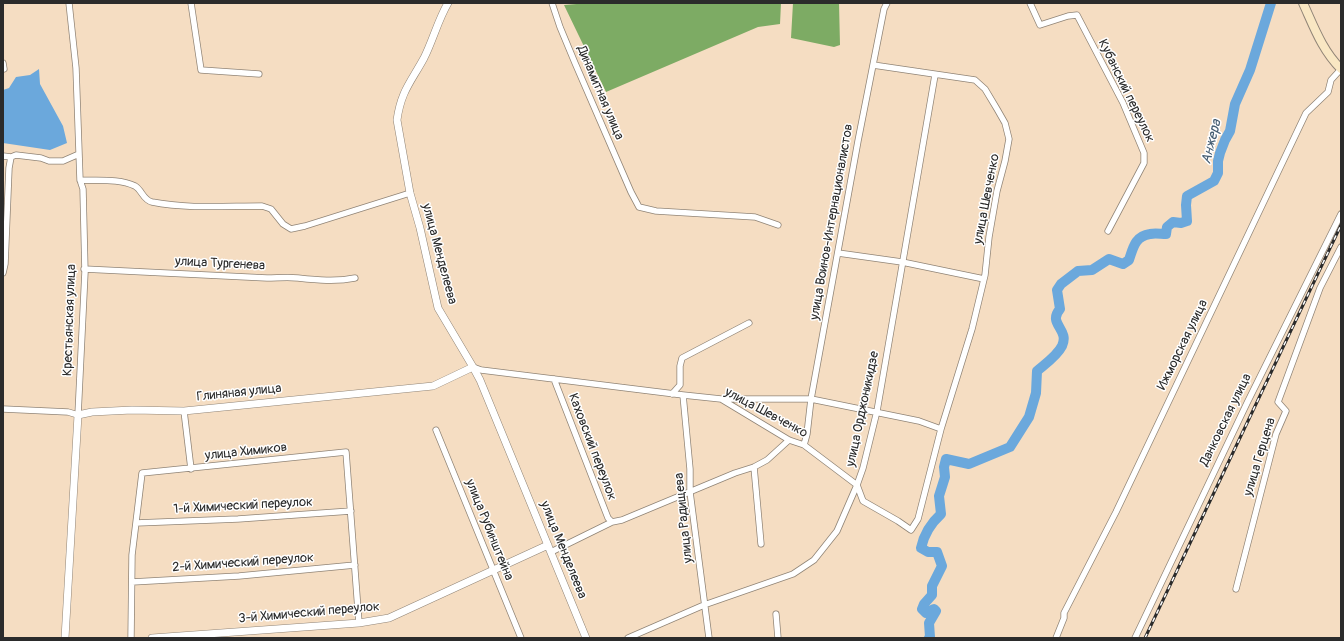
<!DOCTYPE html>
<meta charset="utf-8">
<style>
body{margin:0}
#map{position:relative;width:1344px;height:641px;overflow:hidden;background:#f5ddc2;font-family:Pangolin,sans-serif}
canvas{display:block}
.frame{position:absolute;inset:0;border:4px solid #2b2b2b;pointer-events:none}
</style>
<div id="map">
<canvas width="1344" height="641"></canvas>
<div class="frame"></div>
</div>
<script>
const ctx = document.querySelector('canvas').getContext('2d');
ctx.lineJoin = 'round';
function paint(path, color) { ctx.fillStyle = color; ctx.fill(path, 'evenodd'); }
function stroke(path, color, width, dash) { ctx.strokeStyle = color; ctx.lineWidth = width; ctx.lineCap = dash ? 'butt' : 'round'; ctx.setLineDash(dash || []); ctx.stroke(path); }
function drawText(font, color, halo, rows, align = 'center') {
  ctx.font = font + ' Pangolin,sans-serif'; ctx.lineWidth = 3; ctx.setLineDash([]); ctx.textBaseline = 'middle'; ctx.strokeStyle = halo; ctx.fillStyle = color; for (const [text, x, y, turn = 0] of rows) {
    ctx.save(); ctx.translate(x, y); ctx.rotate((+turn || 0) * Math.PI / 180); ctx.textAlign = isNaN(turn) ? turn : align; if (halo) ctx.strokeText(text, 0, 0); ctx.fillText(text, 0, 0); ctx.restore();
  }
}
const forest = new Path2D(`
 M589,3H781L780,24L758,27L606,92L564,5Z
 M793,3H839L840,45L834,47L791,38Z`);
const water = new Path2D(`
 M39,69L40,84L63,126L67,143L50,150L3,143V90L9,88L16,77L30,75Z`);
const river = new Path2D(`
 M929,638L930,637L929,623L936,611L934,609L926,613L922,609L924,604L932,595V586L942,566L937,552H928L921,548C924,534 930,524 941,514L939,496L945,477L944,467L946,459L969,464L1010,447L1029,417L1036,393L1037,371C1045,364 1057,356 1062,346C1070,329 1047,324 1060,309L1057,290L1061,284L1078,271L1092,270L1109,259L1123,264L1129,260C1133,248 1135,236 1150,234C1155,233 1161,234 1166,234L1167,227L1173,222L1181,223L1187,221L1186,205L1187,196L1214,181L1218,173V161L1220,153L1225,140L1230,131L1235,104L1250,70L1271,3`);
const minor = new Path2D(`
 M191,3L201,70L259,74
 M552,3L560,27L575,63L631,192L639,207L656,211L755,217L778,225
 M1030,3L1040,25L1068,16L1077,15L1123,103L1144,153V163L1108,231
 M3,63L4,69
 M3,156L11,157L16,155L41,158L49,161H63L79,154
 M80,180C97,181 119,178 135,186C142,190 143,200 152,202C188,209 225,206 262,206L271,209L283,224L291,229L305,226L410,193
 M838,253L902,262L984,279
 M84,269L267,278C277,278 288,277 298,278C317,280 336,282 355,278
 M3,273L5,264L9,168L11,157
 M473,367L481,370L683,395L721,399L789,440L804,445L857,485L863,501L898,521L911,530L918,519L941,429L972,329L985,275L989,237L997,191L1005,161L1009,139L1005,123L997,109L985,89L975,80L873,65
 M554,379L608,518L612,522
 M672,394L680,385V366L682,358L749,323
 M683,395L690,469V492L709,638
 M721,399H811L919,421L941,429
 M3,409L68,412L78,415L85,272L83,189L80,180L76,68L69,3
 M184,411L191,469
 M436,430L521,638
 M804,445L807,434L811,399L858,141L884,9L887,3
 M754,467L761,544
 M136,523L238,519L351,511
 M551,552L612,522L622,520L735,473L754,467L767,460L789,440
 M132,582L239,576L355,565
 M1236,589L1276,434L1286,411L1278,402L1320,288L1341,247
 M776,614L778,638
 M131,638L132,555L142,473L346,452L359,623
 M628,638L704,605L793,574L814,560L837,531L857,485L863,468L877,411L935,75
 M1056,638L1064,618V613L1116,512L1306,113L1328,92L1331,80L1341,69
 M1135,638L1247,403L1341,214`);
const tertiary = new Path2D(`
 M448,3C438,20 433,40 424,58C411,82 401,91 397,120L410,193L420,228L438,308L473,367L480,380L586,638
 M65,638L78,415L92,412L132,410L184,411L433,386L473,367
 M152,638L359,623L389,618L548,545`);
const secondary = new Path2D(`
 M1303,3C1314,27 1322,50 1341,69`);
const rail = new Path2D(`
 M1145,638L1341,225`);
const streetNames = [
 ["Кубанский переулок",1126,91,64],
 ["Динамитная улица",600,93,67],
 ["улица Шевченко",987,199,-79],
 ["улица Воинов-Интернационалистов",832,222,-80],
 ["улица Менделеева",439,254,75],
 ["улица Тургенева",220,264,3],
 ["Крестьянская улица",70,320,-88],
 ["Ижморская улица",1183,345,-64],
 ["Глиняная улица",239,393,-6],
 ["улица Орджоникидзе",863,409,-78],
 ["улица Шевченко",766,413,28],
 ["Данковская улица",1226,420,-64],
 ["Каховский переулок",592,447,69],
 ["улица Химиков",246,452,-6],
 ["улица Герцена",1260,457,-73],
 ["1-й Химический переулок",243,506,-3],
 ["улица Радищева",684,518,-96],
 ["улица Рубинштейна",489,530,68],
 ["улица Менделеева",563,550,68],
 ["2-й Химический переулок",243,563,-4],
 ["3-й Химический переулок",309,613,-5]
];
const waterNames = [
 ["Анжера",1212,142,-76]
];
paint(forest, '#7dab64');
paint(water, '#6ba8dc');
stroke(river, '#6ba8dc', 10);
stroke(minor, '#908476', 7);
stroke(tertiary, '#908476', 8);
stroke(secondary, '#908476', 10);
stroke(minor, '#fff', 5.5);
stroke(tertiary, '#fff', 7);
stroke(secondary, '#f9e7c3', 8);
stroke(rail, '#2b2b2b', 3);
stroke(rail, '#fff', 1.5, [4.5]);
drawText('13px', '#2b2b2b', '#fff', streetNames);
drawText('italic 14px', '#455d72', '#fff', waterNames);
</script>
